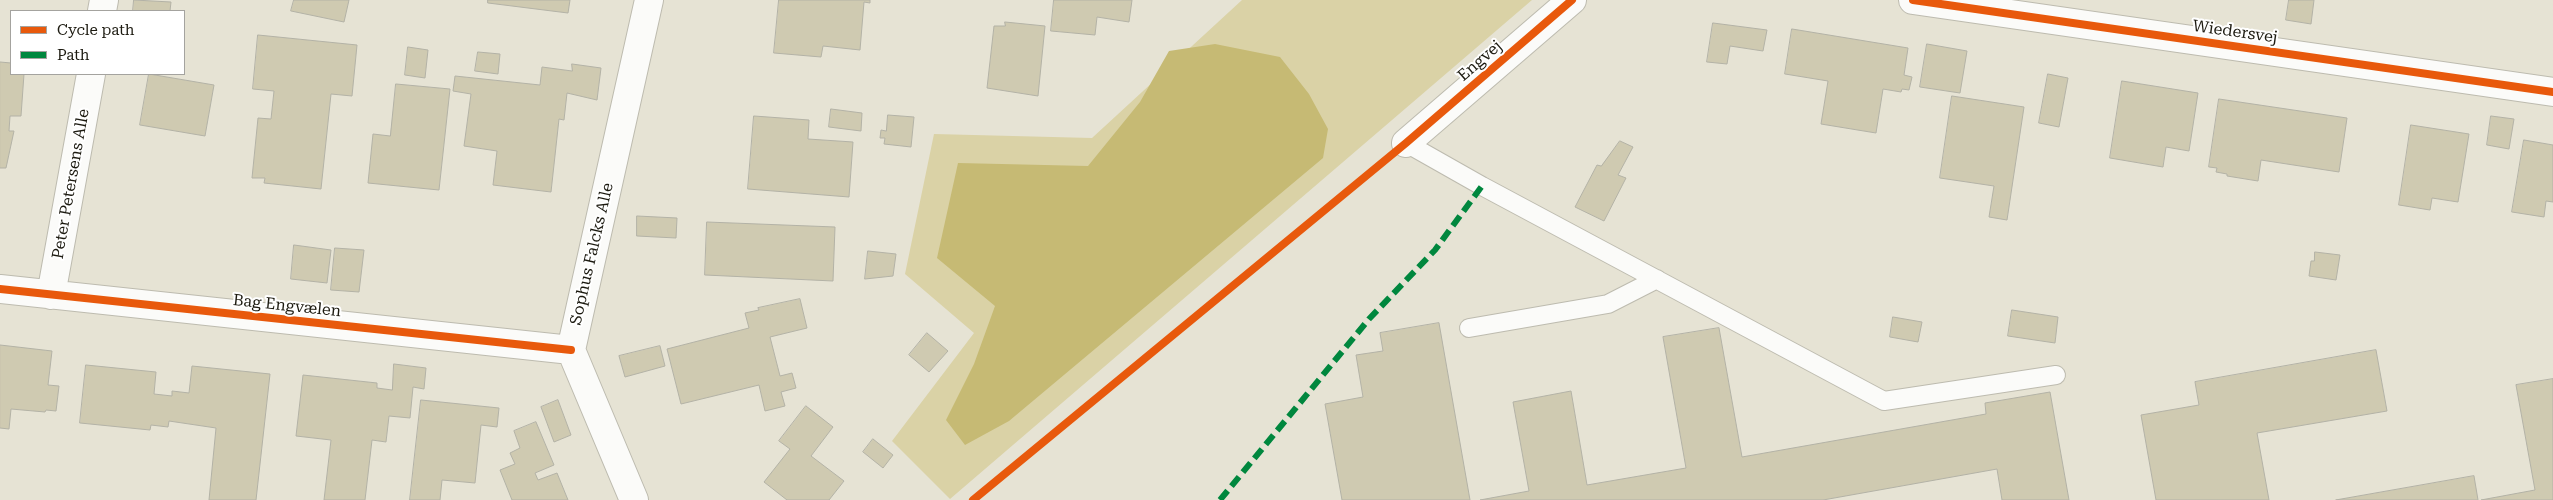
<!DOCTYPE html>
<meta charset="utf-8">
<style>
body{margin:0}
#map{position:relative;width:2553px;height:500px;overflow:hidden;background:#e6e3d4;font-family:"Roboto Serif",serif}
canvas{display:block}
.legend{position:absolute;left:10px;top:10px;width:175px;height:65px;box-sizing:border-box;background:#fff;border:1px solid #a4a39f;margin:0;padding:6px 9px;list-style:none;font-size:15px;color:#1c1a10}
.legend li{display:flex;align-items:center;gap:10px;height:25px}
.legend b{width:25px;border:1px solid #a4a39f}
</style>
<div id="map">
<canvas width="2553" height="500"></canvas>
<ul class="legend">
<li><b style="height:6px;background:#e8590c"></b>Cycle path</li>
<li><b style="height:6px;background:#00873e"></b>Path</li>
</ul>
</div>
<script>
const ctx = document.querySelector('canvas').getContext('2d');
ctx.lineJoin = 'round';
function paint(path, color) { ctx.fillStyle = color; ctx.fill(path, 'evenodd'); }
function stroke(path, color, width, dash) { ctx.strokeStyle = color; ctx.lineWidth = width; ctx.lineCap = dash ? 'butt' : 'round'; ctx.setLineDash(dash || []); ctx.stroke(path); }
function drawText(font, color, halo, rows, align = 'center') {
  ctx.font = font + ' "Roboto Serif",serif'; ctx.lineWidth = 4; ctx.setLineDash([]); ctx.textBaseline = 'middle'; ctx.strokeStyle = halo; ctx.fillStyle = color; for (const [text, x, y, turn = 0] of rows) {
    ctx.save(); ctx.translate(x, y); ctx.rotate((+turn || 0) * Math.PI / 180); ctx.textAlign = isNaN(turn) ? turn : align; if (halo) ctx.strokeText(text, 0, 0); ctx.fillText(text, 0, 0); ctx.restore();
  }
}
const green = new Path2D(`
 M1242,0H1532L950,499L892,441L974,333L905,274L934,134L1092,138Z`);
const water = new Path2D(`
 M1215,44L1280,57L1309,94L1328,129L1323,158L1009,421L965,445L946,420L974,364L995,306L937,258L958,163L1088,166L1140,102L1169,51Z`);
const building = new Path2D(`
 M134,0L171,2L170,11H133Z
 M294,0H349L344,22L291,11Z
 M488,0H570L568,13L488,3Z
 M779,0H870V3L864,2L860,50L823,46L821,57L774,53Z
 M1054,0H1132L1129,22L1097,17L1095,35L1051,31Z
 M2289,0H2314L2311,24L2286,20Z
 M1005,22L1045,26L1038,96L987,88L994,26H1005Z
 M1713,23L1767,30L1763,51L1730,46L1727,64L1707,62Z
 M1792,29L1908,48L1904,75L1912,77L1909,90L1902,89L1901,92L1883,89L1876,133L1821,124L1828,81L1785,74Z
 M258,35L357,45L352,96L331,94L321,189L264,183L265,178H252L258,118L271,119L274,91L253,89Z
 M1927,44L1967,51L1960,93L1920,87Z
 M408,47L428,50L425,78L405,75Z
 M478,52L500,54L498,74L475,71Z
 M0,62L11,63V74H24L21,116H10L9,131H14L6,168H0Z
 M572,64L601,68L597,100L567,93L564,120L559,119L551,192L493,185L497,151L464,146L471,94L453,91L455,76L540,85L542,67L572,71Z
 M149,74L214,85L205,136L140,125Z
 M2048,74L2068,78L2059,127L2039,123Z
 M2122,81L2198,93L2189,151L2166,147L2163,167L2110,158Z
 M396,84L450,89L439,190L368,183L373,134L390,136Z
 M1952,96L2024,107L2007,220L1989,217L1994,186L1940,178Z
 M2219,99L2347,118L2339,172L2261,160L2258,181L2227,176V174L2216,172L2217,168L2209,167Z
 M831,109L862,113L861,131L829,127Z
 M888,115L914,117L911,147L884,144L885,138H880L881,130L886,131Z
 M754,116L809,120L808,139L853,142L849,197L748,189Z
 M2491,116L2514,119L2509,149L2487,145Z
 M2411,125L2469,134L2458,202L2432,198L2430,210L2399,205Z
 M2524,140L2553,145V202L2546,201L2544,217L2512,212Z
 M1620,141L1633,147L1618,175L1626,178L1604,221L1575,207L1597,165L1601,166Z
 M637,216L677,218L676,238L637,236Z
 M707,222L835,227L833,281L705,275Z
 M294,245L331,250L327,283L291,279Z
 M335,248L364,250L359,292L331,290Z
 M868,251L896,254L893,276L865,279Z
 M2315,252L2340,255L2336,280L2309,276L2311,261H2314Z
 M800,299L807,328L770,337L780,376L792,373L796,388L781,392L785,406L765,411L759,385L681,404L667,349L749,328L745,313L759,310L758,308Z
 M2012,310L2058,317L2055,343L2008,336Z
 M1893,317L1922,322L1918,342L1890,337Z
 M1439,323L1470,500H1342L1325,404L1363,397L1356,355L1383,351L1380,333Z
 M1719,328L1742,457L1986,414L1985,403L2050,392L2069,500H2002L1997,469L1823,500H1480L1529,491L1513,402L1571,391L1587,485L1686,468L1663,337Z
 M927,333L948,351L929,372L909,355Z
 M0,345L52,351L48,385L59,386L56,411L46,410L45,412L11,409L9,429L0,428Z
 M660,346L665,366L625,377L619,356Z
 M2376,350L2387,411L2257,433L2269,500H2156L2141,415L2199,405L2195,382Z
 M394,364L426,368L424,389L413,387L410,418L389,416L386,442L372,440L365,500H324L331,440L296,436L303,375L377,383V388L392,390Z
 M86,365L156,372L154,394L172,396V391L189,393L192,366L270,374L256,500H209L216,428L169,421L168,427L151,425L150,430L80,423Z
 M2553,379V500H2481L2535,490L2516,385Z
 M421,400L499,408L497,427L481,425L475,483L442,480L440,500H410Z
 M558,400L571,435L554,442L541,407Z
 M806,406L833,427L811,456L844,481L829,500H787L764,482L790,449L779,441Z
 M536,422L554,465L535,473L538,480L557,473L568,500H512L500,470L515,464L510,453L520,448L514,431Z
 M873,439L893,455L883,468L863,452Z
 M2474,476L2478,500H2336Z`);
const service = new Path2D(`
 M1406,143L1482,186L1884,401L2056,375
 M1469,328L1608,304L1657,279`);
const minor = new Path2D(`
 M1913,0L2553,92
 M102,11L104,0
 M1406,143L1572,0
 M0,289L571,350
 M51,295L91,74
 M634,500L571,350L649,0`);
const quiet = new Path2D(`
 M1220,500L1369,319L1435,250L1482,186`);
const cycleway = new Path2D(`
 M1913,0L2553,92
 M0,289L571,350
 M973,500L1406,143L1572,0`);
const streetNames = [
 ["Wiedersvej",2235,32,8],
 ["Engvej",1480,61,-41],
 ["Peter Petersens Alle",71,184,-80],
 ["Sophus Falcks Alle",592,254,-77],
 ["Bag Engvælen",287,306,6]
];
paint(green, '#dad2a6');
paint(water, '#c6ba74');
paint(building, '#cfcab1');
stroke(building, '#b3b2a6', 1);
stroke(service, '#bdbbaf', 20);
stroke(minor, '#bdbbaf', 30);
stroke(service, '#fbfbf9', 18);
stroke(minor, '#fbfbf9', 28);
stroke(quiet, '#00873e', 6, [12, 6]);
stroke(cycleway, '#e8590c', 8);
drawText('16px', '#1c1a10', '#fff', streetNames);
</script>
